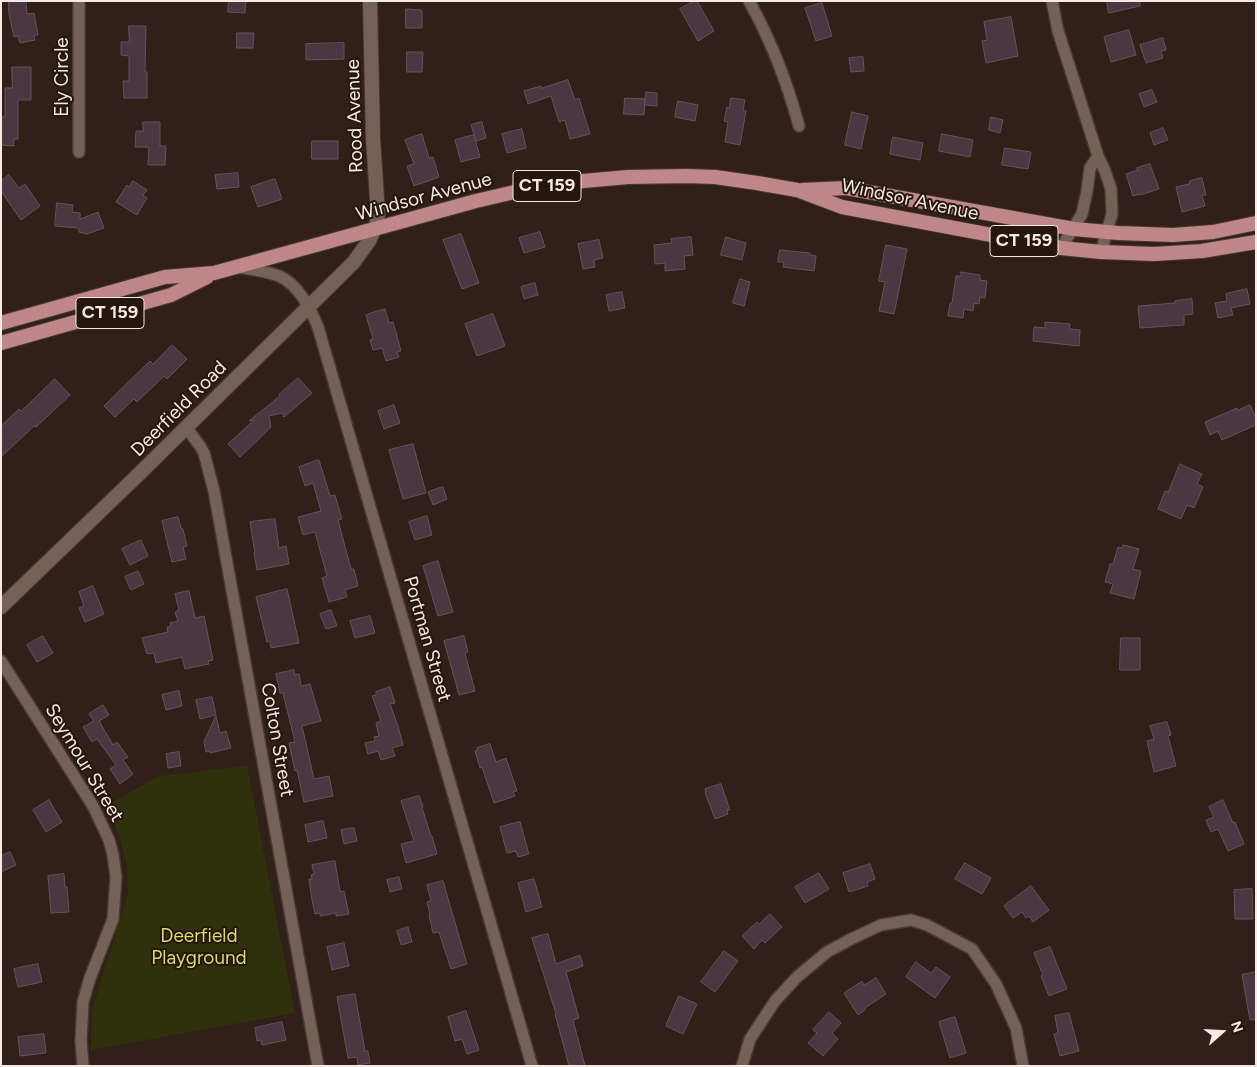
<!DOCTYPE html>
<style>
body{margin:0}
#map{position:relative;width:1257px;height:1067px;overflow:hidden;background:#302017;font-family:Figtree,sans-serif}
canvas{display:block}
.frame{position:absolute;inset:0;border:2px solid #f5e9e3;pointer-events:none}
.north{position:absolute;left:1197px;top:1007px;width:50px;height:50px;-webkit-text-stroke:4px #26160e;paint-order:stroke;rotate:71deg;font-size:14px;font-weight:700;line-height:20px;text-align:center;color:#f5e9e3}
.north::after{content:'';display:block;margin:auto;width:18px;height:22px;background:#f5e9e3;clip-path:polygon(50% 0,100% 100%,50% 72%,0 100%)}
</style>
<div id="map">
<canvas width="1257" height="1067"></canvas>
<div class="frame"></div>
<div class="north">N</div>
</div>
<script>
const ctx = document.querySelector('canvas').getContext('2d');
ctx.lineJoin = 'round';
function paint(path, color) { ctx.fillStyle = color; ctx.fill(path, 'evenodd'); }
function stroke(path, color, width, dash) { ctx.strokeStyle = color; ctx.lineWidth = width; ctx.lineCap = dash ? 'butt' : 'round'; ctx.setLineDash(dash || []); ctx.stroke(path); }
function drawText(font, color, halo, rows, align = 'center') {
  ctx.font = font + ' Figtree,sans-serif'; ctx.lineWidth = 4; ctx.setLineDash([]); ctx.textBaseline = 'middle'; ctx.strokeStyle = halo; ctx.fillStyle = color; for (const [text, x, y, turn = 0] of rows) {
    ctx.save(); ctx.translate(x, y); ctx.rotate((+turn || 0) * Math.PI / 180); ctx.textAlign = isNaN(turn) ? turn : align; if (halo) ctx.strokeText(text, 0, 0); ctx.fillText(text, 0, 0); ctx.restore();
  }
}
const green = new Path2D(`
 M247,766L295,1013L91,1050L92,1009L128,894L127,866L120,838L106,806L159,776Z`);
const building = new Path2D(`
 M9,1H26L27,14L34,13L38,35H34L35,40L20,43L18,36L14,37L9,14Z
 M229,1H246L245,13L228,12Z
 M694,1H697L714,31L698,41L680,9Z
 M1107,1H1140V6L1109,13Z
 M822,3L832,36L816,41L805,8Z
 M406,9L422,10V28H406Z
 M1011,17L1018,56L986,63L982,41L987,40L984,22Z
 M129,26H146L145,72H147V98H124L123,81H129V56L121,55V42H129Z
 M1129,30L1136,55L1111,62L1104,37Z
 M237,33H254L253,48H237Z
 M1163,38L1166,50L1161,51L1163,58L1146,63L1140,45Z
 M344,43V59L306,60V44Z
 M407,52H423L422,72H407Z
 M863,57L864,71L851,72L849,58Z
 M12,67H31V100H18V139H14V146L1,145V117H5V88H12Z
 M568,80L575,100L579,98L590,134L570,139L565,120L559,122L551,96L528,104L524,91L541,86V88Z
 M1152,90L1157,102L1144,107L1139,94Z
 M646,92L657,93V106L645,105Z
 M625,98L645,99L644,115L624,114Z
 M731,98L745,100L743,111H746L740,145L725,142L728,122L724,121L727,107L729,108Z
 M678,101L698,105L695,121L675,117Z
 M852,112L868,116L861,149L845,145Z
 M991,117L1003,120L1000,133L989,130Z
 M143,122H160V146H166L165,165H148L149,147H135L136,131H143Z
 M482,122L486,138L476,141L471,125Z
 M1163,128L1168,140L1154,145L1150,133Z
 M522,129L526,148L507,153L502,134Z
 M422,134L429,158L433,157L439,177L414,186L407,166L414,164L405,140Z
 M942,134L973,140L970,157L939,151Z
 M474,135L480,157L461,162L455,140Z
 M893,137L923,143L920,160L890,154Z
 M312,141H338V159H312Z
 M1005,148L1031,152L1028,169L1002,165Z
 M1150,164L1159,189L1140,195L1139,194L1133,196L1126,174L1138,170L1137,168Z
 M238,173L239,187L217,189L215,175Z
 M9,175L19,188L25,184L40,206L21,220L1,191V181Z
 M1202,178L1206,195H1202L1205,206L1182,212L1176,187L1189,184L1190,181Z
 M275,179L282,199L258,207L251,187Z
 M133,181L147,190L143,195L147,198L137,215L116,202L127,185L129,187Z
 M57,203L73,205L72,212L80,213V219L98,212L104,228L87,234L79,232V228L55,226Z
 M540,232L545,247L524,253L519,238Z
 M461,234L479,283L462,289L443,240Z
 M691,237L693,255L684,256L685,269L665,271V263L655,264L654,245L672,243L671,239Z
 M726,237L746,243L742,260L721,255Z
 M599,240L603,258L594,260L595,267L583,269L578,244Z
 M886,245L907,249L894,314L879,311L885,282L879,281Z
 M780,250L810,253V255L816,256L814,271L783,267L784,262H778Z
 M961,272L980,275V280L987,281L985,298L980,297L979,304L974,303L973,311L964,309L963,318L948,316L950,303H952L956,276H961Z
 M740,279L750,282L744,306L733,303Z
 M535,283L538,295L524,299L521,287Z
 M1247,289L1250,304L1231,308L1233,315L1218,318L1215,303L1227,301L1226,294Z
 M622,292L625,308L609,311L606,295Z
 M1192,299L1193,314L1184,315V325L1140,328L1138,306L1175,303V301Z
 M385,309L389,323L393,322L401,351L397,352L399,357L386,361L382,348L373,350L370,340L373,339L366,315Z
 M493,314L505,346L477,356L465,324Z
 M1045,322L1070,324L1069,329L1080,330L1079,346L1033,341L1034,327L1045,328Z
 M172,345L187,359L167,379L164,376L137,402L134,399L115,417L104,406L150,361L153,364Z
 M298,378L312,393L284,417L282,413L269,416L271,427L240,457L228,444L254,420L249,421L280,396L279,395Z
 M55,379L70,395L36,427L34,426L1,457V426L19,409L21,411Z
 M394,405L400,423L384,429L378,411Z
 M1250,405L1256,418V425L1222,440L1218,431L1210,435L1205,422L1237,408L1238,410Z
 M413,444L426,493L403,499L389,450Z
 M319,460L330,496L335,495L342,519L338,520L351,569H354L358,586L345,590L347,597L329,602L322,578L327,576L315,532L303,535L298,517L321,511L313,483L305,486L299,467Z
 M1180,464L1202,474L1197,484L1203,487L1194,508L1187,505L1181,519L1158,509L1165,491L1168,492Z
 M443,487L447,499L433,505L428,492Z
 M427,516L432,535L415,540L409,522Z
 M178,517L181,528L183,529L187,546L183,547L186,559L172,562L162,521Z
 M275,519L279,548L286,546L289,564L257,570L254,553H255L250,522Z
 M141,540L148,556L130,565L122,549Z
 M1123,545L1139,549L1133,569L1141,571L1134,599L1110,593L1113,584L1105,582L1110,564H1113L1118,547L1122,548Z
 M438,561L453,612L438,616L423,566Z
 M138,571L144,584L131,590L125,577Z
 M93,586L104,614L85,622L79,608L84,606L79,592Z
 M287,589L299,643L271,648L270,641L267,642L256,597Z
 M189,591L195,618L204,616L213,660L208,661L209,664L185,669L182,657L156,663L154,653L147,654L142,638L168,632L167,627L171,626L170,623L178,621L175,612L179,610L175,594Z
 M331,610L337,626L326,629L320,614Z
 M370,616L375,633L355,638L350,621Z
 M43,636L53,653L37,662L27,645Z
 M464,636L468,652L465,653L475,691L459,695L444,641Z
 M1121,638H1140V670H1120Z
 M294,670L295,675L299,674L301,686L310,684L321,721L302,726L314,779L329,776L333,796L304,802L297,770L295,771L289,743L295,742L283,693H280L276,674Z
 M390,687L395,703L390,704L398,726L403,745L392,748L395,756L381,760L378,751L368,754L365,743L375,741L374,737L379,736L376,723L381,721L372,696L376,695V692Z
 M179,691L182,706L166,710L162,695Z
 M212,697L216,715L200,719L196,700Z
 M103,705L109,715L99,721L113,745L117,742L128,757L123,760L133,774L120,784L110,769L116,765L97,739L92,742L83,727L94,721L89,714Z
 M216,716L220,733L226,731L231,748L210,753V751L206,752L204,742Z
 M1167,722L1171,735L1168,736L1176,766L1154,772L1147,741L1154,739L1150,726Z
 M490,744L496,762L506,758L517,791L513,792L515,796L494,803L482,767L480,768L475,751L478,750L477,748Z
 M179,752L181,766L168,768L166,754Z
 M721,784L730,810H727L728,814L715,819L705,793H706L705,789Z
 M419,796L423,806L422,808L431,836H432L437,854L406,863L401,844L414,841L401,801Z
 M49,800L62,822L46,832L33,810Z
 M1223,800L1233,823L1235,822L1244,844L1228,851L1218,829L1211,832L1206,820L1214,817L1209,807Z
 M323,821L327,838L308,842L305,825Z
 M520,822L529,854L518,857L516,851L507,853L500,827Z
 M354,828L357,841L344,844L341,830Z
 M10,852L16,865L1,872V856Z
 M335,861L340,892L344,891L349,914L336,916V913L320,916V913L315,914L312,900L309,879H312L311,875L314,874L312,865Z
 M965,863L991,878L982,894L955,879Z
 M870,864L875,879L867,882L868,886L849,892L843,873Z
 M819,873L829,889L805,903L795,887Z
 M64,874L65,887H67L69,912L51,913L48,876Z
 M399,877L402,889L390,892L387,880Z
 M534,879L542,907L526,912L518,883Z
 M443,881L467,964L451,969L439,932L433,933L429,915L430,914L427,902L431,901L427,885Z
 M1031,886L1049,910L1033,922L1029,916L1026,918L1022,912L1013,918L1004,906Z
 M1252,889L1253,919H1235L1234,890Z
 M770,914L782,927L765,943L762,940L754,949L742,936L757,922L759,924Z
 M408,927L412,942L401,945L397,931Z
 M548,934L556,964L580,955L583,966L566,972L579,1018L573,1020L585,1066H569L555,1014H556L539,960V961L532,938Z
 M344,943L349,966L332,970L327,947Z
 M1050,947L1067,989L1049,996L1041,976L1043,975L1034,953Z
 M724,951L738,961L715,992L701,982Z
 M916,962L931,973L936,967L950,977L935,998L906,977Z
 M38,964L42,982L18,987L14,969Z
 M1256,972V1019L1250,1020L1242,975Z
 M876,978L886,994L865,1008V1010L858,1015L844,993L862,981L864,985Z
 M355,994L365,1051H368L370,1063L358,1065L357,1057L348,1058L337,997Z
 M679,996L697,1004L683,1034L666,1026Z
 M466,1011L479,1050L467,1054L462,1039L455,1041L448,1017Z
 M829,1012L841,1023L832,1033L838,1039L823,1056L808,1043L817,1033L813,1030Z
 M1069,1013L1079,1051L1060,1056L1054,1034L1058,1033L1055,1016Z
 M955,1017L966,1053L950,1058L939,1022Z
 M282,1022L286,1040L262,1045L261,1040L257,1041L255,1028Z
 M44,1034L46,1053L20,1056L18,1037Z`);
const minor = new Path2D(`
 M749,1C771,40 787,82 799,126
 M1052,1L1058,31L1098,156L1105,171L1111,189L1112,214L1101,252
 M79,152V1
 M1061,248L1082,214L1087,191L1090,168L1098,156
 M237,267C250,269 266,271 279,276C299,285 310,308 318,327L532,1066
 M186,427L200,446L204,453L214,491L318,1066
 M1,661L93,806L109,840L113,855L116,877L113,919L90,978L83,1002L81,1041L83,1066
 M742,1066L750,1039L775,1001L797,977L827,952L851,939L881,925L911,920L927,925L972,949L996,984L1016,1028L1023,1066`);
const tertiary = new Path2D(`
 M1,607L140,473L353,263L369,241L376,226L378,214L373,138L370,1`);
const primary = new Path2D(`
 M802,190L846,188L1074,229L1118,233L1173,235L1213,232L1256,223
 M1,323L165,277L214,273L476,201L523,190L561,183L628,177L687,176L715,177L757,183L797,190L842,207L1061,248L1101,252L1154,254L1202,251L1256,242
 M1,343L171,295L207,277`);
const shields = [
 [547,186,68],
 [1024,241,68],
 [110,313,68]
];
const shieldNames = [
 ["CT 159",547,186],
 ["CT 159",1024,241],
 ["CT 159",110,313]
];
const streetNames = [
 ["Ely Circle",62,77,-90],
 ["Rood Avenue",355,116,-92],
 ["Windsor Avenue",424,197,-15],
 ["Windsor Avenue",910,200,12],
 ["Deerfield Road",179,409,-45],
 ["Portman Street",427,639,74],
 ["Colton Street",277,740,80],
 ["Seymour Street",84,763,59]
];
const parkNames = [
 ["Deerfield",199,936],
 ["Playground",199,958]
];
paint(green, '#2f310d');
paint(building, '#4a3741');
stroke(building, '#65525c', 1);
stroke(minor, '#483a34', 14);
stroke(tertiary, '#483a34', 16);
stroke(primary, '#483a34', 16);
stroke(minor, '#756157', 11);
stroke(tertiary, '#756157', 14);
stroke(primary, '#bf8789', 14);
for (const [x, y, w] of shields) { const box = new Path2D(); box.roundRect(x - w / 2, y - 15.5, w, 31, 4); ctx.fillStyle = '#26160e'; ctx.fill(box); stroke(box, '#f5e9e3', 1); }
drawText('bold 18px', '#f5e9e3', null, shieldNames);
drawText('19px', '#f5e9e3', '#26160e', streetNames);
drawText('19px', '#d3dc70', '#26160e', parkNames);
</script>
